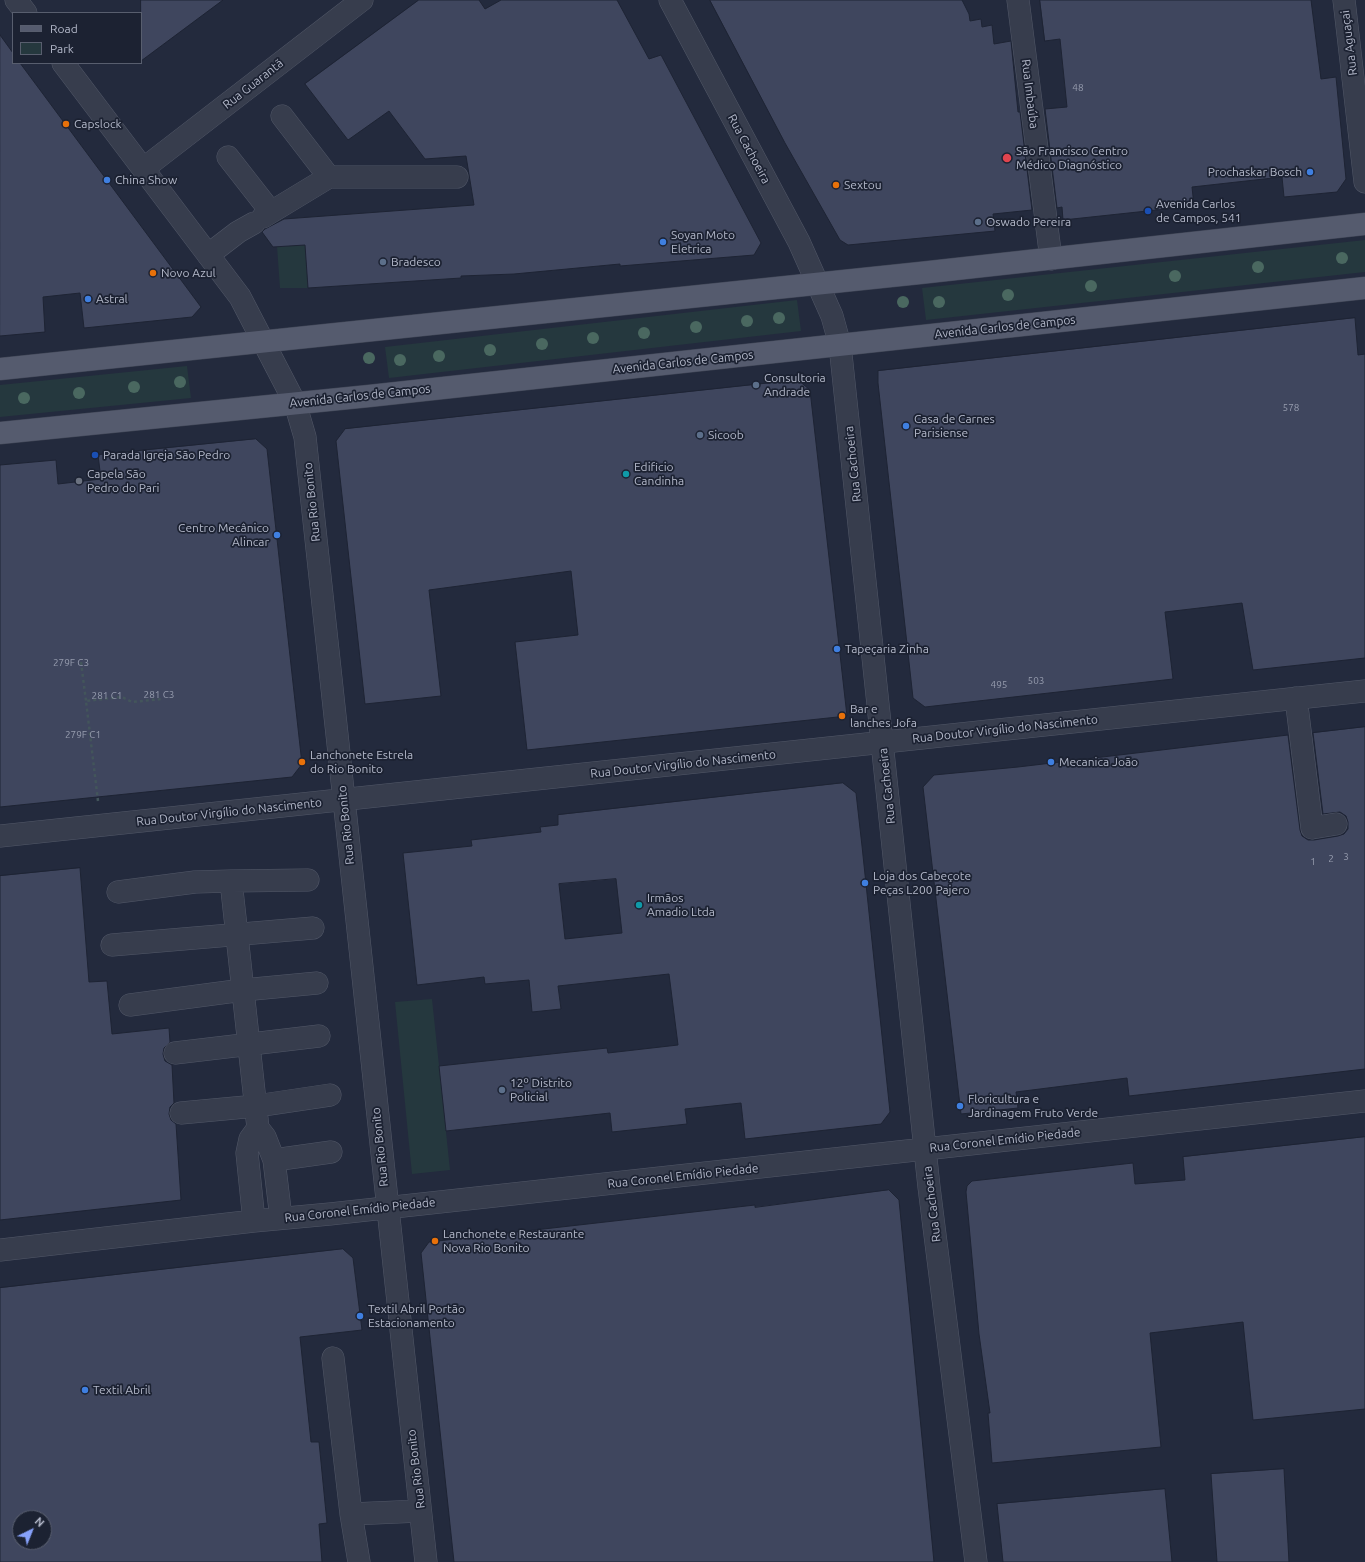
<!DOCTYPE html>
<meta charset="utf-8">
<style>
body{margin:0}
#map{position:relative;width:1365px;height:1562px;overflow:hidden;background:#232a3d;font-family:Ubuntu,sans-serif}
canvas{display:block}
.legend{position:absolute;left:12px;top:12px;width:130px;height:52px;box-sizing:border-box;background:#1c2232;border:1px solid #585e6e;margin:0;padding:5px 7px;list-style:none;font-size:12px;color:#b3b8c9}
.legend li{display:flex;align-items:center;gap:8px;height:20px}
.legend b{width:20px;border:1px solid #585e6e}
.north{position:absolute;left:12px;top:1510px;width:40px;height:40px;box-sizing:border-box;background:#1c2232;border:1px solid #585e6e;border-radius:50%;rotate:43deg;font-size:11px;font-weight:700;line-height:16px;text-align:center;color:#b3b8c9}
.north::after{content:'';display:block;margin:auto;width:14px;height:18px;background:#86a1fa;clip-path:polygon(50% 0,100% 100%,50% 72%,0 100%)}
</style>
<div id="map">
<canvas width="1365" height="1562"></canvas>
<ul class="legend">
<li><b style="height:5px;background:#555b6e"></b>Road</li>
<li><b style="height:11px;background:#25383e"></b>Park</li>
</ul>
<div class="north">N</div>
</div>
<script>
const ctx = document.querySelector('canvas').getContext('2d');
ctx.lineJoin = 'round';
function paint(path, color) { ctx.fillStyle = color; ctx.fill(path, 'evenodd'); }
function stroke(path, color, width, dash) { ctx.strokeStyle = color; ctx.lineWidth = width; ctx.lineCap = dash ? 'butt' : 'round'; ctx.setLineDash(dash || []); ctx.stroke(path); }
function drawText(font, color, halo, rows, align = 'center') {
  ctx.font = font + ' Ubuntu,sans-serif'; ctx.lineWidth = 3.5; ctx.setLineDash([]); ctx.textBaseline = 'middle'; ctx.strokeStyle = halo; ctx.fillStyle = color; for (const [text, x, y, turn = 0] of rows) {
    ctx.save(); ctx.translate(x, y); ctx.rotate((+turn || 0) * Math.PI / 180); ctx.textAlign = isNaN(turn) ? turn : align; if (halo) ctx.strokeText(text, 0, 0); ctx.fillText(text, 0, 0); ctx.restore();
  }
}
const green = new Path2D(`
 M1365,240V272L926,320L922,288Z
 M305,245L308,288H280L277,246Z
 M797,300L801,331L389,378L385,347Z
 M187,366L191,398L0,417V385Z
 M432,999L450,1170L412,1174L395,1002Z`);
const building = new Path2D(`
 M141,0H223L141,61Z
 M419,0H479L485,9L501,0H617L649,59L661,55L761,243L754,255L620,266V264L514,274L461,276V278L308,288L305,245L273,247L262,232L265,229L284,219L474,205L466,156L425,159L389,111L348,140L305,84Z
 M710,0H962L969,14L970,21L981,19L982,27L992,25L994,44L1011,41L1018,112H1020L1032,210L993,214L995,231L848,245L840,240L785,143Z
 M1040,0H1311L1321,79L1336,77L1346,179L1337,192L1284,197L1282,177L1192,187L1194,206L1063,220L1062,207L1057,208L1045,109L1067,107L1060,39L1045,41Z
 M0,35L13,53V63H20L201,307L192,317L84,328L80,293L43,297L45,332L0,336Z
 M1355,318L1358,355L1365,354V658L1253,670L1242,603L1165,612L1173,679L925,707L913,698L878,383V371Z
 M798,380L810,390L847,716L527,750L515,642L578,635L571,571L429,590L441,696L365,704L336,441L345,429Z
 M256,439L267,449L302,764L292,777L0,807V465L56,460L58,484L101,479L98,455Z
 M1365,727V1069L1129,1096L1127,1078L1016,1092L1018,1108L961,1114L923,787L934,775L1018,767L1288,735L1300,830L1302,836L1308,840H1314L1338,836L1344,834L1348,829V822L1346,816L1340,812L1323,814L1313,733Z
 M843,783L856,793L862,846L890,1112L881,1124L745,1139L741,1103L685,1109L687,1124L612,1132L610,1113L446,1131L439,1066L607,1048L608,1053L678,1045L669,974L558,986L561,1009L532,1012L529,980L485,984L484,977L417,985L403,853L472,846L471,840L541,832L540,827L558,825V815ZM616,879L622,933L565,939L559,884Z
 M80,868L89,982L107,981L112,1034L169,1028L170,1042L164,1048L163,1054L165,1061L172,1065L174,1103L170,1107L169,1114L171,1120L176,1124L181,1200L0,1220V876Z
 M1365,1137V1409L1253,1420L1243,1322L1150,1333L1161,1447L992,1463L988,1413H990L979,1334L966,1192L967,1186L972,1181L1133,1163L1135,1184L1185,1180L1183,1157Z
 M889,1190L899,1200L934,1562H454L421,1253L429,1242L755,1205V1207Z
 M343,1249L353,1258L362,1330L300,1337L311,1442H319L327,1523L319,1524L322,1562H0V1288ZM20,1518H44V1542H20Z
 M1284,1469L1289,1562H1217L1211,1474Z
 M1165,1489L1172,1562H1003L997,1504Z`);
const path = new Path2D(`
 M81,662L86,701
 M98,801L86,701L122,697L132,702L162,699`);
const minor = new Path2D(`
 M16,0L26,13
 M670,0L799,242L832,316L840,345L929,1187L976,1562
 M1018,0L1051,259
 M1344,0L1365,182
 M63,63L240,297L295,403L305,437C344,812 383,1187 426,1562
 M282,116L329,177
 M228,157L271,212
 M143,169L362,0
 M263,217L329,177H457
 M208,255L238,232L254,223
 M1296,698L1312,828L1336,824
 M0,836L1365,691
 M231,881L308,880
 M118,892L195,882L231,881L258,1128L265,1137L274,1160L281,1218
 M112,945L313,928
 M130,1005L243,990L317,983
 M175,1053L319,1036
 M181,1113L256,1106L330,1095
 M274,1160L331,1152
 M254,1221L247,1153L250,1139L258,1128
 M0,1250L254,1221L330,1214L1365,1101
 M333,1358L351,1514L420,1511
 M351,1514L359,1562`);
const major = new Path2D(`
 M0,369L920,273L1365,224
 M0,433L369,396L1365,288`);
const trees = [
 [1342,258],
 [1258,267],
 [1175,276],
 [1091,286],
 [1008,295],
 [903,302],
 [939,302],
 [779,318],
 [747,321],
 [696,327],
 [644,333],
 [593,338],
 [542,344],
 [490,350],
 [439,356],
 [369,358],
 [400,360],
 [180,382],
 [134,387],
 [79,393],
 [24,398]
];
const markers = [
 [66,124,4,"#e8710a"],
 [1007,158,5,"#e0444e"],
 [1310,172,4,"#3f7fe0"],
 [107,180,4,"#3f7fe0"],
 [836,185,4,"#e8710a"],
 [1148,211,4,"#1a4fb4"],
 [978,222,4,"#5c6f8a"],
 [663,242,4,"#3f7fe0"],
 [383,262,4,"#5c6f8a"],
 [153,273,4,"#e8710a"],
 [88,299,4,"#3f7fe0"],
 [756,385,4,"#5c6f8a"],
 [906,426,4,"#3f7fe0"],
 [700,435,4,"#5c6f8a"],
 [95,455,4,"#1a4fb4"],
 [626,474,4,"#0f9aa8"],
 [79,481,4,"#6b7280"],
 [277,535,4,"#3f7fe0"],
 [837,649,4,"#3f7fe0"],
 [842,716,4,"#e8710a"],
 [302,762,4,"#e8710a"],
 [1051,762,4,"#3f7fe0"],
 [865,883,4,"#3f7fe0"],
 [639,905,4,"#0f9aa8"],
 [502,1090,4,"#5c6f8a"],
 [960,1106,4,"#3f7fe0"],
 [435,1241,4,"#e8710a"],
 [360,1316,4,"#3f7fe0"],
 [85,1390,4,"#3f7fe0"]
];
const numberNames = [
 ["48",1078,88],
 ["578",1291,408],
 ["279F C3",71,663],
 ["503",1036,681],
 ["495",999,685],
 ["281 C3",159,695],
 ["281 C1",107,696],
 ["279F C1",83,735],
 ["3",1346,857],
 ["2",1331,859],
 ["1",1313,862]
];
const streetNames = [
 ["Rua Aguaçai",1349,43,-97],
 ["Rua Guarantã",253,84,-38],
 ["Rua Imbaúba",1030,94,83],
 ["Rua Cachoeira",749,149,62],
 ["Avenida Carlos de Campos",1005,327,-6],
 ["Avenida Carlos de Campos",683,362,-6],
 ["Avenida Carlos de Campos",360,396,-6],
 ["Rua Cachoeira",853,464,-96],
 ["Rua Rio Bonito",312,502,-96],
 ["Rua Doutor Virgílio do Nascimento",1005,729,-6],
 ["Rua Doutor Virgílio do Nascimento",683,764,-6],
 ["Rua Cachoeira",887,786,-96],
 ["Rua Doutor Virgílio do Nascimento",229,812,-6],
 ["Rua Rio Bonito",346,825,-96],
 ["Rua Coronel Emídio Piedade",1005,1140,-6],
 ["Rua Rio Bonito",380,1147,-96],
 ["Rua Coronel Emídio Piedade",683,1176,-6],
 ["Rua Cachoeira",932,1204,-97],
 ["Rua Coronel Emídio Piedade",360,1210,-6],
 ["Rua Rio Bonito",416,1469,-97]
];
const poiNames = [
 ["Capslock",74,124],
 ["São Francisco Centro",1016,151],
 ["Médico Diagnóstico",1016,165],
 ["Prochaskar Bosch",1302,172,"right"],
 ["China Show",115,180],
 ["Sextou",844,185],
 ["Avenida Carlos",1156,204],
 ["de Campos, 541",1156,218],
 ["Oswado Pereira",986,222],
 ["Soyan Moto",671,235],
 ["Eletrica",671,249],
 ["Bradesco",391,262],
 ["Novo Azul",161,273],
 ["Astral",96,299],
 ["Consultoria",764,378],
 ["Andrade",764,392],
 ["Casa de Carnes",914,419],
 ["Parisiense",914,433],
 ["Sicoob",708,435],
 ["Parada Igreja São Pedro",103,455],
 ["Edificio",634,467],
 ["Candinha",634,481],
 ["Capela São",87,474],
 ["Pedro do Pari",87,488],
 ["Centro Mecânico",269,528,"right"],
 ["Alincar",269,542,"right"],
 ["Tapeçaria Zinha",845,649],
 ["Bar e",850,709],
 ["lanches Jofa",850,723],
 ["Lanchonete Estrela",310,755],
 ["do Rio Bonito",310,769],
 ["Mecanica João",1059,762],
 ["Loja dos Cabeçote",873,876],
 ["Peças L200 Pajero",873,890],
 ["Irmãos",647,898],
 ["Amadio Ltda",647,912],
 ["12º Distrito",510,1083],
 ["Policial",510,1097],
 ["Floricultura e",968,1099],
 ["Jardinagem Fruto Verde",968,1113],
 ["Lanchonete e Restaurante",443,1234],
 ["Nova Rio Bonito",443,1248],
 ["Textil Abril Portão",368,1309],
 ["Estacionamento",368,1323],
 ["Textil Abril",93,1390]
];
paint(green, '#25383e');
paint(building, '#3f465e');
stroke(building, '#1e2434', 1);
stroke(minor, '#525868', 23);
stroke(major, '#404656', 23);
stroke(path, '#43555b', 2.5, [3, 3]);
stroke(minor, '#373d4d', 22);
stroke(major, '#555b6e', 22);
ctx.fillStyle = '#4a6860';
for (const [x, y] of trees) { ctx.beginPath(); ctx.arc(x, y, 6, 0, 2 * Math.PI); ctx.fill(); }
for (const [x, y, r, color] of markers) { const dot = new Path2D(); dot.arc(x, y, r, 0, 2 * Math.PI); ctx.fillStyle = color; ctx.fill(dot); stroke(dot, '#1c2232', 1.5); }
drawText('10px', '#969cae', null, numberNames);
drawText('12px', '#b3b8c9', '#1c2232', streetNames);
drawText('12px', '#b3b8c9', '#1c2232', poiNames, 'left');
</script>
